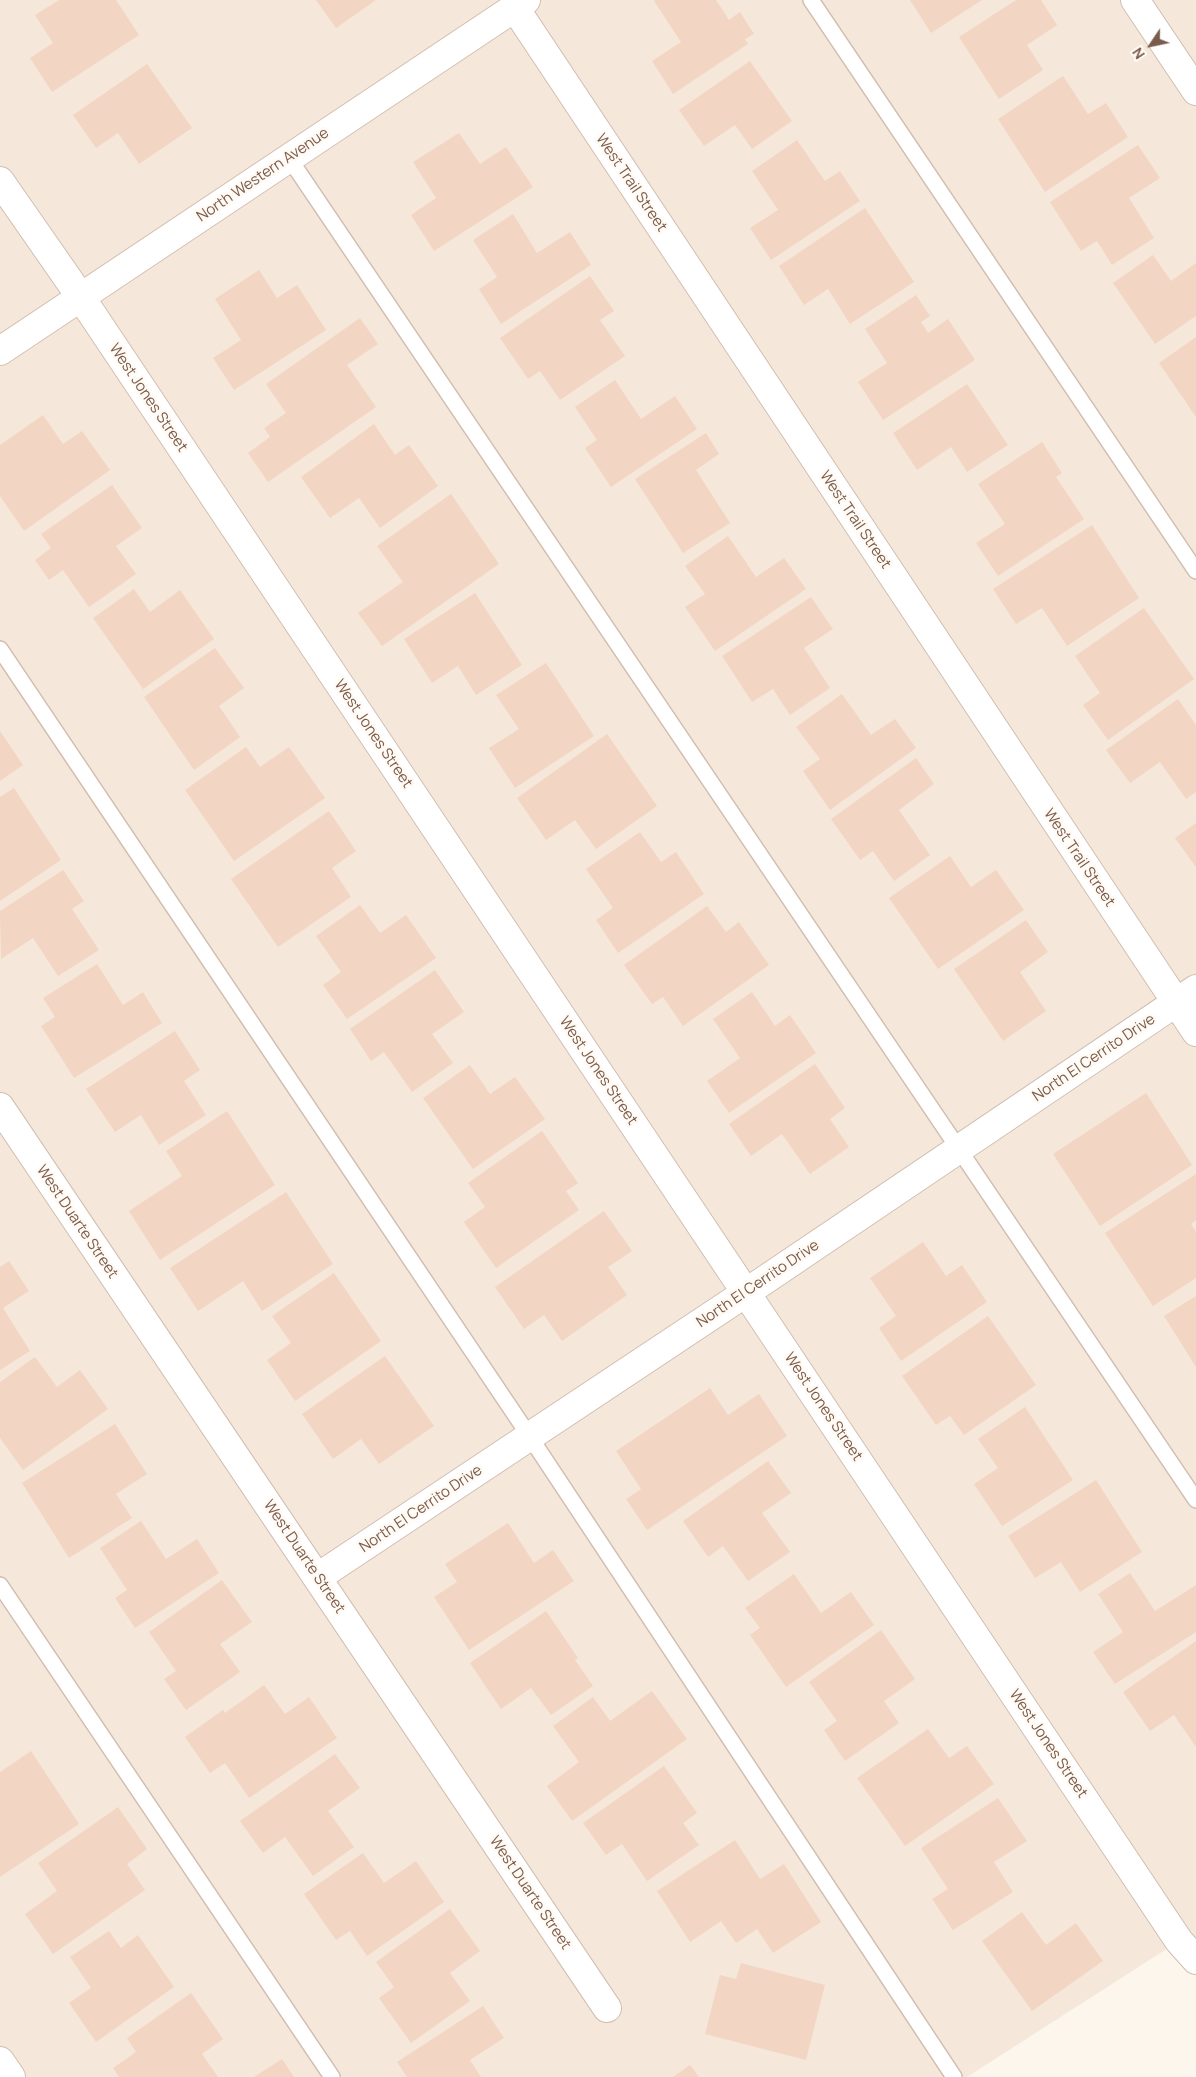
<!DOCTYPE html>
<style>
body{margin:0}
#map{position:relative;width:1196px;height:2077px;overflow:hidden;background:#fdf6ec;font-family:Manrope,sans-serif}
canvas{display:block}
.north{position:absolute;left:1126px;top:20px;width:50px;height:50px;-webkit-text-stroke:4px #fffaf3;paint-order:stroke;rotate:236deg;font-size:14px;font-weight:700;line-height:20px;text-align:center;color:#7a5c4d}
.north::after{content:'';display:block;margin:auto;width:18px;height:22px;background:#7a5c4d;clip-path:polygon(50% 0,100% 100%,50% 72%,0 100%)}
</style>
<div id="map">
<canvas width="1196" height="2077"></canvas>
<div class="north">N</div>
</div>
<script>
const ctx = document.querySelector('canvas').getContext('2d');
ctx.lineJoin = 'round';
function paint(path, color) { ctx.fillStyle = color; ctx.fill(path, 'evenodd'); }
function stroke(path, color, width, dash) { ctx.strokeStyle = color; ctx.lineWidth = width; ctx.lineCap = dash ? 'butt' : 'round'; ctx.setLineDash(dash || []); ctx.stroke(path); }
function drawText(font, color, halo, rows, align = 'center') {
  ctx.font = font + ' Manrope,sans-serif'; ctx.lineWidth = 5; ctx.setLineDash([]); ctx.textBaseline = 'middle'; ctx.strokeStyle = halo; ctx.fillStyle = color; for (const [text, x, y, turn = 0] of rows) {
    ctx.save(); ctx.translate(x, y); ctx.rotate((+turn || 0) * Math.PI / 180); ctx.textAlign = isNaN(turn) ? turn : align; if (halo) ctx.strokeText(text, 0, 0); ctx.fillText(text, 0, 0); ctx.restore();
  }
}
const residential = new Path2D(`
 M0,0H1196V1973L1179,1941L967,2077H0Z`);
const building = new Path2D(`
 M59,0H116L139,35L52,92L30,58L53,43L35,15Z
 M316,0H376L336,28Z
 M656,0H716L729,20L740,12L754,34L745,39L748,44L673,94L652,61L681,42L654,1Z
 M910,0H982L931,33Z
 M1016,0H1041L1057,25L1027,45L1043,70L999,99L959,37Z
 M750,61L792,121L752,149L735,125L704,146L679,110Z
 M147,64L192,128L139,164L118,133L96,148L73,115Z
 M1063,76L1088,114L1106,103L1128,137L1045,192L998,119Z
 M459,133L480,164L506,147L533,187L434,251L411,215L436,198L413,162Z
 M797,140L825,181L840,171L860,201L771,260L750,228L778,210L752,171Z
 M1138,145L1160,178L1129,198L1154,238L1112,265L1097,241L1081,251L1050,202Z
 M865,208L914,282L850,324L828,289L804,305L779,266Z
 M513,214L537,253L570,232L591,265L501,324L479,289L497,277L473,240Z
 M1153,255L1171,281L1196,263V316L1155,344L1113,283Z
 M259,270L277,298L297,285L326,330L234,390L213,358L241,340L215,299Z
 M590,276L614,311L600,320L625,356L560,400L540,371L528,379L500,338Z
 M916,295L930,316L921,322L928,333L948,319L975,360L883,420L858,382L887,363L865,329Z
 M360,318L378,344L347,365L376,407L268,482L248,453L270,437L264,428L286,413L266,384Z
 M1196,337V417L1159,363Z
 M615,380L641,419L675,396L697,429L611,487L585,448L597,440L575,407Z
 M967,384L1008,445L967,472L951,447L917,470L893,433Z
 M43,415L63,444L82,431L110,470L24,531L0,496V445Z
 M374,424L395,455L409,445L438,486L380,528L359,498L330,518L301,477Z
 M706,433L719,454L696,470L730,523L683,553L635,479Z
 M1042,442L1062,473L1056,477L1084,519L998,576L976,543L1005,524L978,484Z
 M112,485L142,528L116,546L136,574L89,607L63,570L49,580L35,560L51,548L41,534Z
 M451,494L499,564L382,646L358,613L403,582L377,546Z
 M1092,525L1139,598L1067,646L1042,608L1016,624L993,589Z
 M728,536L756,577L784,558L806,589L715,651L685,607L705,594L685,566Z
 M134,589L150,612L180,590L214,639L143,689L93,618Z
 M475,593L522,665L476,695L458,666L432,683L404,639Z
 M811,597L833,629L804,648L830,688L790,715L773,689L752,702L722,656Z
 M1144,608L1194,679L1108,740L1083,705L1100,693L1075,656Z
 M215,648L244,688L219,706L240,737L194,770L144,697Z
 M546,663L594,736L515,788L489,748L519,729L496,695Z
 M842,694L871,735L895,719L916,748L830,810L803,771L820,759L796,727Z
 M1178,699L1196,725V792L1186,799L1160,762L1130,783L1106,750Z
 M0,731L23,765L0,781Z
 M607,734L657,806L596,849L575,820L546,840L517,798Z
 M246,747L260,767L289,747L325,798L234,861L185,790Z
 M916,758L934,784L899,810L930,855L894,881L873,851L860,860L831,819Z
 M14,788L61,860L0,901V797Z
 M329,811L356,851L332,868L351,897L278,947L231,879Z
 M1196,823V867L1175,838Z
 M640,832L661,862L676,852L704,894L618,953L596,920L613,908L586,869Z
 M950,856L971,887L996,870L1024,910L938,969L889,898Z
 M63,870L84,901L72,909L99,950L58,976L33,938L1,959L0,911Z
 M360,905L380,933L406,915L436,958L347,1019L323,985L341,972L316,936Z
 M707,906L726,932L739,922L769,965L683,1026L663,997L652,1004L624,965Z
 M1026,920L1048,952L1020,972L1046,1011L1003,1041L954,969Z
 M97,964L123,1005L143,992L162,1023L74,1078L41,1026L55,1017L43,998Z
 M435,970L464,1012L432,1034L453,1063L412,1092L384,1052L371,1061L350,1029Z
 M752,992L775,1026L790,1015L816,1053L729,1113L707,1081L740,1058L713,1019Z
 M175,1031L200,1070L184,1081L206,1115L159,1145L141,1115L115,1132L86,1089Z
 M815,1064L845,1108L830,1119L849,1147L810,1174L782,1134L751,1156L729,1124Z
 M470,1065L490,1094L515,1077L545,1119L473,1169L423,1098Z
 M1146,1093L1192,1165L1100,1226L1053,1154Z
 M227,1111L275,1185L160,1260L129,1211L182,1176L166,1151Z
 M542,1131L578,1183L566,1191L579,1210L496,1268L464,1222L485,1207L468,1183Z
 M1196,1174V1220L1191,1224L1196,1232V1278L1153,1306L1105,1233Z
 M286,1192L333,1264L262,1311L243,1281L198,1311L170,1268Z
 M604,1211L632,1251L608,1267L627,1295L562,1341L544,1315L524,1329L495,1287Z
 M923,1242L946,1276L962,1265L987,1302L901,1361L879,1328L896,1316L870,1278Z
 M9,1261L29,1291L3,1308L30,1351L0,1370V1267Z
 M334,1273L381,1341L295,1401L267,1360L291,1343L272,1316Z
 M1196,1296V1367L1164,1316Z
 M988,1316L1036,1385L964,1435L950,1416L936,1425L902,1376Z
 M385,1356L434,1426L379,1464L361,1439L333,1459L302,1414Z
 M35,1357L57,1387L80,1370L108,1409L23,1470L0,1438V1382Z
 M710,1388L728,1415L759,1394L787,1436L647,1530L626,1499L641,1489L616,1451Z
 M1025,1407L1073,1480L1002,1526L974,1484L998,1468L978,1439Z
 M115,1424L147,1474L116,1494L132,1518L69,1558L22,1483Z
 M768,1461L791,1493L762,1513L790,1552L748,1581L723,1546L708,1557L683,1521Z
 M1096,1480L1142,1552L1080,1592L1061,1562L1035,1578L1008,1536Z
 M141,1521L166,1559L197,1539L219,1573L135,1628L115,1598L127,1590L100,1548Z
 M508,1523L534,1563L553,1550L574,1581L469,1650L434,1597L457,1582L445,1564Z
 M1130,1573L1155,1611L1196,1585V1632L1115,1684L1093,1652L1123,1632L1098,1594Z
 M794,1574L821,1613L851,1592L874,1625L786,1687L750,1635L760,1628L745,1608Z
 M222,1580L252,1622L220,1644L240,1672L186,1710L164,1679L176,1671L149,1632Z
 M546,1611L578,1658L575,1660L593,1686L551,1715L531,1688L501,1709L470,1663Z
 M881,1630L915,1679L884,1701L899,1723L845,1761L824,1730L837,1721L809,1682Z
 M1196,1641V1747L1174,1715L1150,1731L1123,1692Z
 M264,1685L285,1714L309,1697L337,1738L249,1798L225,1763L210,1773L185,1737L223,1710L225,1713Z
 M652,1691L687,1739L572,1821L547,1786L579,1762L553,1726L593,1697L610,1721Z
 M928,1729L949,1758L967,1746L994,1784L905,1846L857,1778Z
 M31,1751L79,1824L0,1877V1772Z
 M335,1754L360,1788L328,1811L354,1847L313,1876L285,1837L263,1853L240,1821Z
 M664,1766L697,1813L683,1823L699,1845L647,1881L622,1844L606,1855L583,1823Z
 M998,1798L1027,1841L994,1862L1013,1892L953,1930L932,1899L948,1889L921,1848Z
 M118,1807L147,1849L127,1864L145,1890L53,1954L25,1914L57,1891L38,1863Z
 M735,1840L760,1879L784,1864L821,1922L773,1953L757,1929L736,1943L721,1921L690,1942L657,1891Z
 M363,1853L384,1883L416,1861L444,1902L367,1956L350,1931L336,1940L304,1894Z
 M450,1909L480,1951L450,1973L470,2001L411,2043L379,1998L394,1987L376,1962Z
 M1022,1912L1046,1945L1076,1923L1103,1961L1032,2011L982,1941Z
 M109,1931L121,1948L138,1935L174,1987L96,2042L69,2003L91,1988L70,1957Z
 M741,1963L825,1985L806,2060L705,2034L720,1975L736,1979Z
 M191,1993L223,2039L202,2054L218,2077H119L113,2068L136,2052L127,2038Z
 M483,2006L504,2038L470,2060L481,2077H407L397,2062Z
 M282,2059L294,2077H254Z
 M690,2065L699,2077H673Z`);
const lane = new Path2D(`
 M811,0L1196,571
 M289,158L1196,1500
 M0,649L530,1437L954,2077
 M0,1585L332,2077`);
const street = new Path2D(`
 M1135,0L1196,91
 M515,8L1196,1032
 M0,181L80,296L1179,1941L1196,1960
 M0,1107L607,2008
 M318,1577L747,1292L1196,989
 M0,2061L11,2077`);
const secondary = new Path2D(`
 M0,351L526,0`);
const streetNames = [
 ["North Western Avenue",263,175,-34],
 ["West Trail Street",631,183,56],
 ["West Jones Street",148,398,56],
 ["West Trail Street",855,520,56],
 ["West Jones Street",373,734,56],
 ["West Trail Street",1079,858,56],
 ["North El Cerrito Drive",1094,1058,-34],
 ["West Jones Street",598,1071,56],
 ["West Duarte Street",77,1222,56],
 ["North El Cerrito Drive",758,1284,-34],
 ["West Jones Street",823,1407,56],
 ["North El Cerrito Drive",421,1509,-34],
 ["West Duarte Street",304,1557,56],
 ["West Jones Street",1048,1744,56],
 ["West Duarte Street",530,1893,56]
];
paint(residential, '#f5e8da');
paint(building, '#f3d5c3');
stroke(lane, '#d1beb0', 18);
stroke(street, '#d1beb0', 30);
stroke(secondary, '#d6c0b0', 30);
stroke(lane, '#fff', 15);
stroke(street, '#fff', 28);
stroke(secondary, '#fff', 28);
drawText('15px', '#7a5c4d', '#fffaf3', streetNames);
</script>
